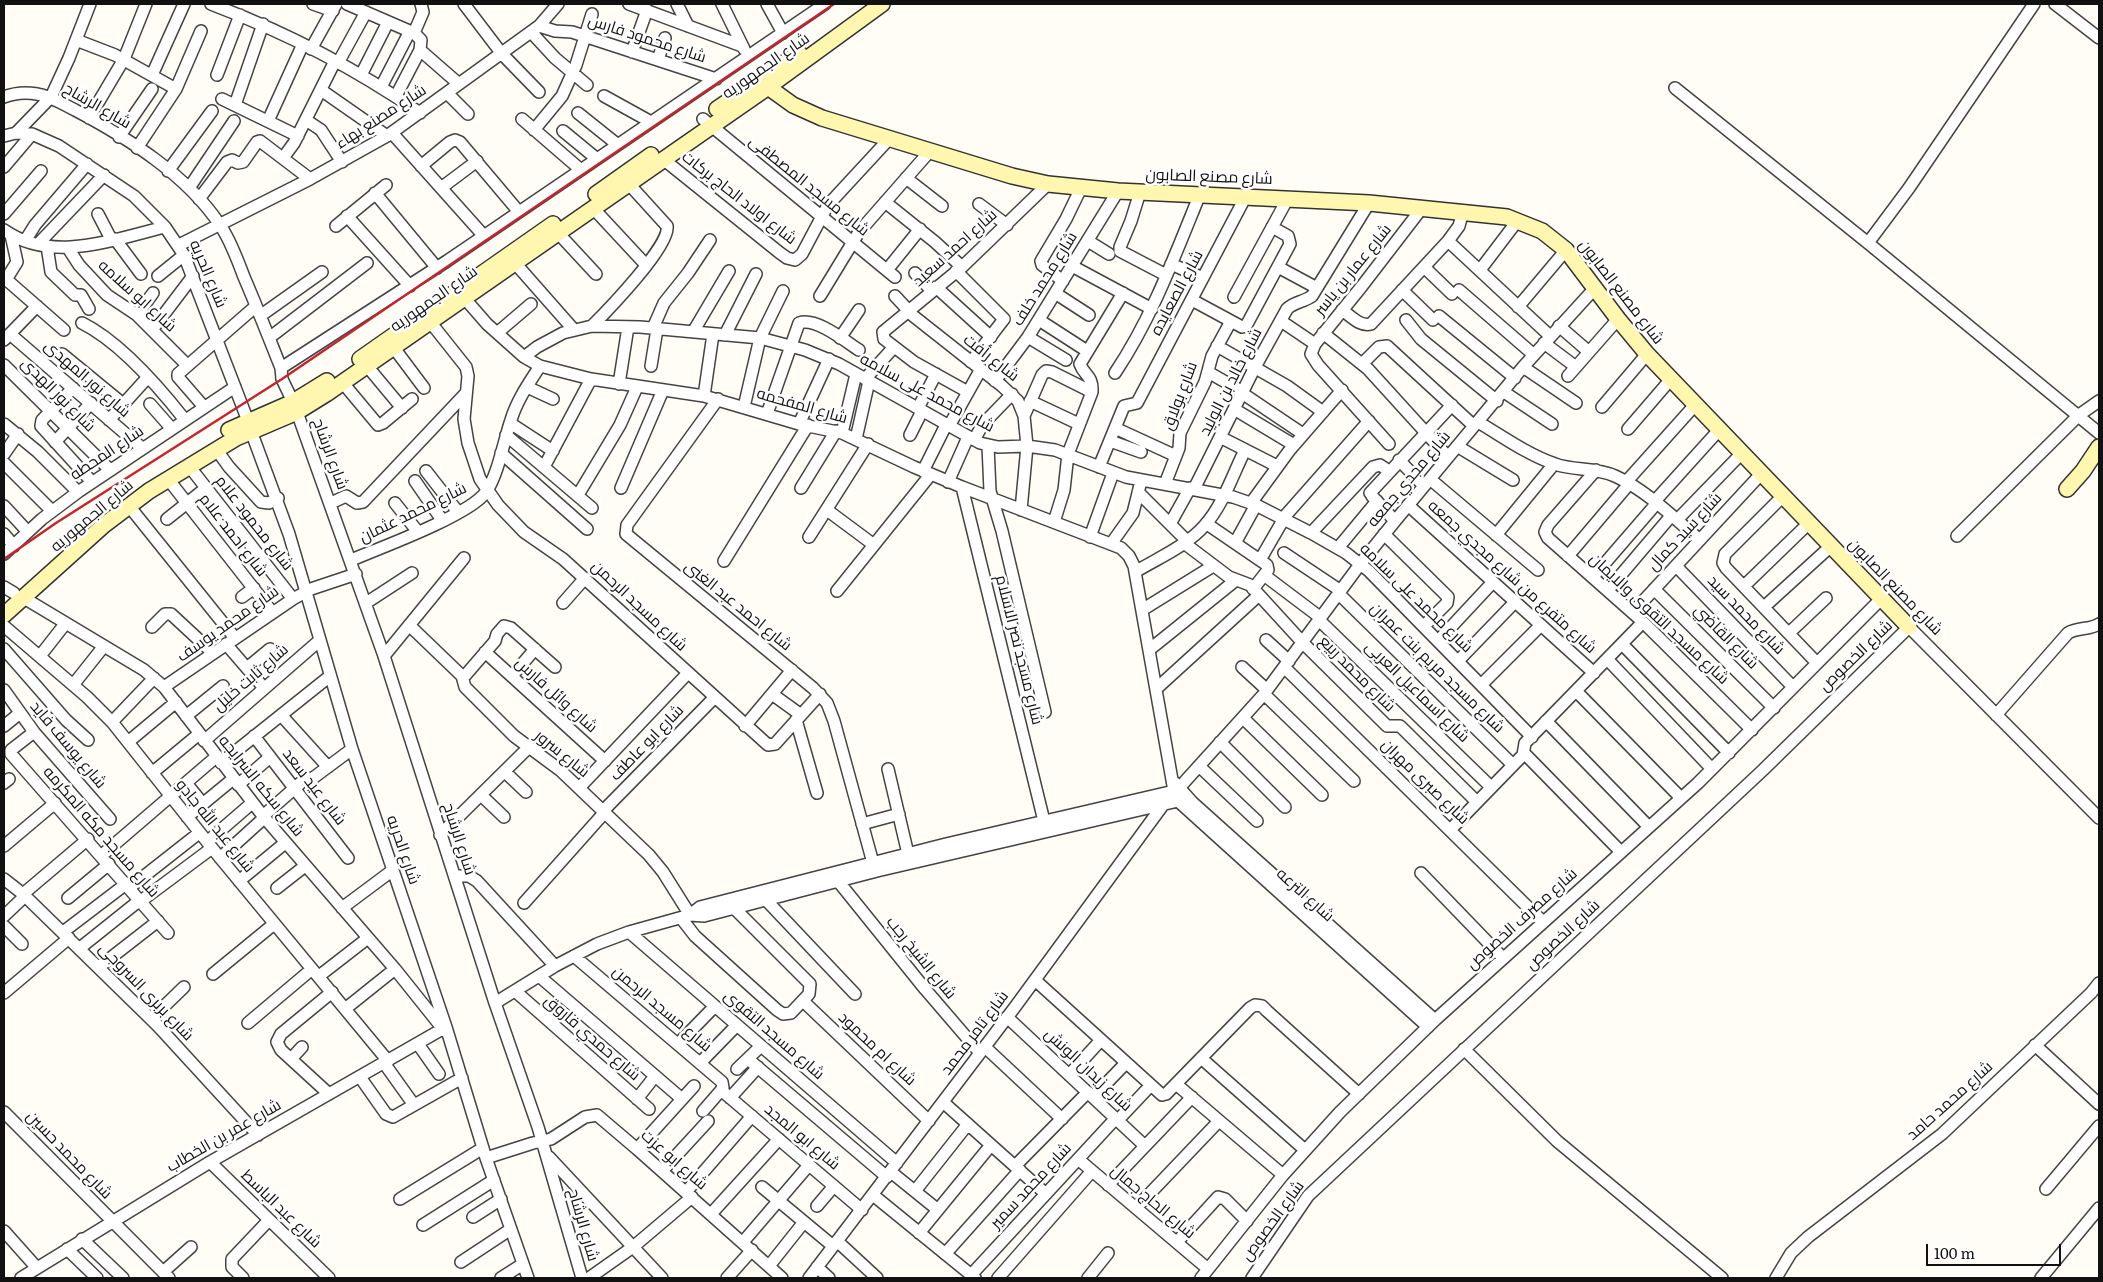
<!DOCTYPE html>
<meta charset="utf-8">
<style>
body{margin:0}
#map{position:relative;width:2103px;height:1282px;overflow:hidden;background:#fffdf5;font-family:Literata,serif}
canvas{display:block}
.frame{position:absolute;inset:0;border:5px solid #111;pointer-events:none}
.scale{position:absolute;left:1926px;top:1244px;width:135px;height:22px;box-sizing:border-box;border:2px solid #111;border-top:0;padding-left:6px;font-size:15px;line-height:18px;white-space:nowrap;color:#111;-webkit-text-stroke:4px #fff;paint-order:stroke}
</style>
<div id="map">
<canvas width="2103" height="1282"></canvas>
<div class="frame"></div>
<div class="scale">100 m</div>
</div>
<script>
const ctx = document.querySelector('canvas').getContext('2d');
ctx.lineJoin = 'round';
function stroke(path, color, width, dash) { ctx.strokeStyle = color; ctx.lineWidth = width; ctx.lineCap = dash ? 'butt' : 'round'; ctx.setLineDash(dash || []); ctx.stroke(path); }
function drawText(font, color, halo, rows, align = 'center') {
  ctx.font = font + ' Literata,Cairo,serif'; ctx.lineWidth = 5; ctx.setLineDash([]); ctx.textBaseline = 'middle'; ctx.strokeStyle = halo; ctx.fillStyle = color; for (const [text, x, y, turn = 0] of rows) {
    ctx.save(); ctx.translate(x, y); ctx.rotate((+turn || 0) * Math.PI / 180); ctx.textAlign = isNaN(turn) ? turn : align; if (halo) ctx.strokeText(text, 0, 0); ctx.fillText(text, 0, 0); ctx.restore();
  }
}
const street = new Path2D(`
 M211,4C285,32 355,68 420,113
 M313,4L333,11
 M347,4L414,33L421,40L420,50L396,96
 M464,4L502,54L539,92
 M629,4L742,46
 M677,4L688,26
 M722,4L744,49
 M767,4L783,33
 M2055,4L2099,38
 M539,26L555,31L572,32L716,79
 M531,32L555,58L587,85
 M414,33L423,12L421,4
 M76,40L115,55L176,89
 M311,49L336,4
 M420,50L459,84
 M632,52L647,10
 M658,60L665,38
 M338,63L366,12
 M152,75L184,4
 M217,75L240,15
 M361,75L388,22
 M381,87L410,31
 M1675,88L1868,243L2099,433
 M321,90L387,136
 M447,93L468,114
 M604,96L651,122
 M4,97C14,93 26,92 37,94C51,96 63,104 75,110C128,138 187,175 220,225C231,241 237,259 244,277C257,307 269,338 281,368L282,379L293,402
 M222,99L298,136
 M235,105L263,24
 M578,113L618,145
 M89,118L124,59L146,4
 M522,119L581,170
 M703,119L895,277
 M306,120L321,130L342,162
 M268,121L303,44
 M534,130L562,96L576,65L592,14
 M563,131L597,159
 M16,133L51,97L69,58L90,4
 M392,133L484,236
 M4,136L16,133L32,134L59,146L134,196L165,227L184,255L248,421
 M119,137L152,89
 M137,148L176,89L201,31
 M283,158L294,143L335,61
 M663,159L780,253L787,258L795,260L802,254L828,205L889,139
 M421,166L450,142L455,140L460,142L519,212
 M4,167L32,134
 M168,171L212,111
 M906,178L942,206
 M189,188L234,121
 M441,188L477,161
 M1140,192L1131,221L1120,247V251L1166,275
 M375,193L437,268
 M199,199L227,162L232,160L238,163L243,162L257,142L260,141L310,179
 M885,202L935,242L962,267
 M979,204L1007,225
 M593,208L646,265
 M4,214L41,171
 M98,214L111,239
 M347,216L410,286
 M336,226L386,185
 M4,230C52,264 114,239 165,227
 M558,233L596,274
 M11,235L17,262L7,278L8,281L64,330
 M115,239L141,274
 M25,241L35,225L87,164
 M1088,241L1109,254
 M1448,241L1550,336
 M1868,243L1909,188L2034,4
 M38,244L104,175
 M179,245L310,179L387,136L539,26L558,4
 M47,246L51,272L75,295H81L89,309
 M68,248L79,265L107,295L137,315L187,365
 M515,263L574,330
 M1171,264L1203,278
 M1072,266L1152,309
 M1278,267L1317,288
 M1424,267L1452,294
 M887,270L920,229
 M1480,270L1518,220
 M956,271L1004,319L971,362
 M915,273L932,291
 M158,276L184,255
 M1063,281L1042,265L1041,261L1066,219L1081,188
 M936,287L991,337
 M1402,290L1433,320
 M1459,290L1534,355
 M460,293L487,324L524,357L540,366L591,379L704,396L799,424L842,433L914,467L962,487L1121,548L1129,556L1134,566L1174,791L1178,801L1428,1027
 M1055,293L1089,315
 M820,296L859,232L930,151
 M895,296L908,310
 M1234,297L1288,198
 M1192,300L1242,327L1246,326L1290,244L1288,236L1272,227
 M1518,307L1566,250
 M1342,310C1351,316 1360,327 1371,324L1448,241L1459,226L1463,211
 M907,311L1002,386L1018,401L1024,416L1027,446L1021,510
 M137,315L153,293
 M260,316L322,272
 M1439,316L1515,378
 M1039,320L1087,351
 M1406,320L1421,339L1497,401
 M1281,321L1315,344
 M82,323C120,342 159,387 185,420
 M431,323L466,367L468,376L464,419L468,443L480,479L498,505L524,532L563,559L768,745L775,744L820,694
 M592,326C607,311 671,245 667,226L628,183
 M1559,326L1589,352
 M653,328L664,303L688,273L710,240
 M152,330L193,276
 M693,332L729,271
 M497,333L531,304
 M1323,333L1368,369L1448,457
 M10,334L142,448
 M725,335L756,274
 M1028,337L1066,360
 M269,338L367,263
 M840,338L859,310
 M4,340L37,306
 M1544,343L1576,367
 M1217,346L1287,386L1323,412
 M394,348L424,388
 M62,354L123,404
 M524,357L537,347L563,333L592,326L640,327L760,338L805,350L839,364L980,443L998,447L1027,446L1055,450L1126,477L1233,497L1256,505L1311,533L1346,553L1369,571L1532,737
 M1362,364L1379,347L1387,346L1474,426
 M4,365L110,470
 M367,366L402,408
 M651,366L657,329
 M1523,367L1576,403
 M281,368L447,261L825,4
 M1208,372L1243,392
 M1115,373C1152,318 1175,255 1200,194
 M1568,376L1618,319
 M865,379L894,347
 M995,381L1028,337L1118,191
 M343,383L378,425L383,423L412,399
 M619,384L628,327
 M527,387L553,399
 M73,388L42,420L41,426L92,482
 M968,392L914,362L884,339L883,332L962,267L1048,184
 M1504,392L1552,424
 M1242,393L1303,434
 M704,396L713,334
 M718,399L627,525L626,534L813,688L827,703L834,721L873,863
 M1030,401L1079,424
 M150,404L172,429
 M204,407L178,377V374L256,306
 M744,407L760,338L783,291
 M1602,407L1647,354
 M918,408L936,374
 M1234,409L1294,445
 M297,412L384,656L495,1003L538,1127L582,1278
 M767,414L799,323C816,317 845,341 859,350
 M1024,416L1042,375L1046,371L1052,372L1092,392
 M109,420L148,377
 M1478,422C1502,436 1528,455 1555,464C1574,471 1595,467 1615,476C1646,490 1674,518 1700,540
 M510,423L553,451
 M4,424L38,452L78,492
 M799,424L829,359
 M949,426L981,369
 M1115,428L1176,456
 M1628,429L1671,379
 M251,431L289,534L352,749L446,1027L486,1158L528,1278
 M842,433L856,374
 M506,435L592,508
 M910,435L922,411
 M1220,437L1277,466
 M856,439L869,381
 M974,440L983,424L1012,394
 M1110,441L1141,452
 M55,442L91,403
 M1389,444L1318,365L1311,354L1315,344L1362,286L1422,208
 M988,446L990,491L1002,531L1045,712
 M1457,446L1513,480
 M216,449L229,467L261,502L269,503L278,498
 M501,453L587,529
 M4,454L18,434
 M1399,460L1424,486
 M4,463L52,511
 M189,466L293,599
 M544,467L591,379
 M1099,467L1124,406L1137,403L1246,196
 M1596,470L1548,525L1545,532L1548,538L1643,622L1752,730
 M426,471L458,512
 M923,471L946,425
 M168,479L272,612
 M1430,479L1538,570
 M415,481L442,520
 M948,482L968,437
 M1626,482L1695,405
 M1165,484L1179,448L1180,433L1205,382L1212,356L1231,321
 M962,487L1044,821
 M621,488L663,390
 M801,488L836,431
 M1194,489L1255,367L1287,309C1294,302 1304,302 1312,296L1369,203
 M1138,492L1187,541
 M1370,493L1452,405
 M578,495L620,425L637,387
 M1372,496L1395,521
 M1783,496L1725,554L1723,563L1726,568L1817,663
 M1654,502L1719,430
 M331,503L346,496L357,503L363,502L466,393
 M395,503L418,532
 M1251,503L1289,451L1342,390
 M1408,505L1594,673
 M4,506L28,532
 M129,506L235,638
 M827,510L874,545
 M167,519L206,488
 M1677,520L1742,453
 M1054,522L1064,490L1068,454L1092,392C1093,375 1084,376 1080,364L1123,293
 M1170,524L1190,488
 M1207,524L1267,565L1268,570L1253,589
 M1311,533L1373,467L1380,465L1389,471
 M4,534L14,546
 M1384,534L1448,597L1447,603L1424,626
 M1496,535L1554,464
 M1957,536L2079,415L2099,401
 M809,537L868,444
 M1090,537L1113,473
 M1184,543L1229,577L1250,585L1303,643L1387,726H1400L1477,802
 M1235,543L1256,505
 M1111,544L1133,513L1141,481
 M1338,548L1377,501
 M1284,553L1341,591
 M4,554L42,519L78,492L235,387
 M1568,556L1629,484
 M351,560C380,548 470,515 486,492C498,475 504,440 511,420C517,400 529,383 540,366
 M1260,560L1286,515L1369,421
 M724,561L808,425
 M1676,566L1793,687
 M1135,572C1158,558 1187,546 1205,525C1223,505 1233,474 1245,450
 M1264,575L1321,618
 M1593,577L1656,504
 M1744,586L1809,523
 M4,587L14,593
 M1654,589L1774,708
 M1608,590L1671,516
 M837,591L931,474
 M1339,594L1513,765
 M242,597L254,588
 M24,598L144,670L164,687L263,816L395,969L443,1029
 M366,603L412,573
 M563,603L585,578
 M1764,607L1831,546
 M1142,610L1213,566
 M1633,612L1761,474
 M1319,620L1491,787
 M409,625L462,676L465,687L514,736L560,770L649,855L663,872L690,915
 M4,626L87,697L112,722L212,848L388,1061
 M152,627L165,614H171L213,653
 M1789,633L1826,598
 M1266,640L1289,661
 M1438,641L1493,582
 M226,644L264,688
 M1622,644L1729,753
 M4,649L66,720L88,740
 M1149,650L1236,580
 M485,652L605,761
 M40,656L65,624
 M384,656L464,558
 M1607,659L1712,769
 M1458,661L1515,602
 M1242,667L1267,690
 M1284,667L1543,922
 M247,668L270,649
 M512,676L535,649
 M463,678L495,641L497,634L504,626L511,628L555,667
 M73,685L104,646
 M1481,685L1541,625
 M164,687L293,599L311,589L356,574
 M1156,689L1259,595
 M4,690L34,732L110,819
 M1576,691L1681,798
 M772,694L801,715
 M1264,694L1354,781
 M281,715L328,767
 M1996,715L2068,633C2078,627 2090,630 2099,624
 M186,716L223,686
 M1243,718L1322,795
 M796,720L817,793
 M1546,721L1649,827
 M112,722L154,678
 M4,726L20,713
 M745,726L792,670
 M34,732L11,750V754L168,933
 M254,736L348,858
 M204,741L320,640
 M128,742L176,702
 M1220,742L1285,807
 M1524,753L1621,852
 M221,763L330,676
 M1199,766L1257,821
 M888,769L908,854
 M505,772L526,792
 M152,773L199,734
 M1174,782L1192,802L1435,1020
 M4,783L9,779
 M186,783L203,804
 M238,785L270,757
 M579,788L688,673
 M1179,788L1264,694L1361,563L1395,521L1523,367L1595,288
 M482,796L504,817
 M603,811L715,697
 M263,816L305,779L313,778L352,749
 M187,817L233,779
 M862,824L899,814
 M1451,829L1523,755L1525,743L1643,622
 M440,835L529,747
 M207,842L252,803
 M4,846L55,803
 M102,855L216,757
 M220,858L264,818
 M1421,873L1503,958
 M455,876H469L477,881L555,966
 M4,879L23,894L158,1026L258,1135
 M239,881L285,843
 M838,881L925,989L980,1053
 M129,888L199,833
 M277,888L305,866
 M23,894L88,839
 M68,898L109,864
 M766,900L855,994
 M141,901L212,848
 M524,903L605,812
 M342,908L393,870
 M690,915L700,907L946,844L1174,791
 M4,916L25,896
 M681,918L695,936L777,1010L783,1014L791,1013L809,994L810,984L734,908
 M4,926L22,944
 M63,932L126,884
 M629,932L897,1163
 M80,948L140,900
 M574,956L722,1082L723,1088L703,1111
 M99,967L158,921
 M213,974L274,924
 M319,976L368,938
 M539,976L682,1099
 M1035,980L1162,1095L1166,1094L1250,1008L1255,1005L1262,1006L1267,1011L1359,1094
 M515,991L649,1109
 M4,993L69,938
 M803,1001L929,1121
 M495,1003L555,966L597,944L629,932L690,915L704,916L877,871L1178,801
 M345,1009L395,969
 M1007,1017L1145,1146
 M151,1019L184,987
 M248,1023L312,969
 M418,1044L439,1074
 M678,1044L715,1006
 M2035,1045L2099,1104
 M985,1047L1062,1119
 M1464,1049L1557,1141L1722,1278
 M1201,1058L1305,1150
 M291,1059L302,1047
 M748,1059L887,1177
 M384,1063L414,1105
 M700,1063L737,1025
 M737,1069L761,1046
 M1069,1075L1101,1040
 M360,1077L386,1114L393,1117L462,1078
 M1176,1084L1283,1175
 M721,1090L862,1210
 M329,1094L281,1050L277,1042L281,1034L332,992
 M1093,1097L1126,1063
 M730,1098L758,1067
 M637,1099L655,1076
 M943,1102L1046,1194
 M4,1112L169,1278
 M1118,1120L1151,1085
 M637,1149L694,1086
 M549,1157L662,1278
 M486,1158L533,1143L551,1139L585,1117L597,1115L637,1149L782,1278
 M1078,1159L1208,1269
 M210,1162L329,1278
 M1015,1166L1088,1092
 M662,1171L708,1121
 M891,1172L938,1210
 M1108,1185L1192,1097
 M762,1187L833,1246
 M2046,1189L2099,1126
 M915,1191L968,1124
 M686,1192L752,1116
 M873,1195L975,1278
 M400,1199L483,1148
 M817,1206L834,1186
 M1136,1208L1219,1121
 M711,1214L779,1139
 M473,1217L501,1199
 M423,1225L494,1180
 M4,1231L37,1268
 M919,1233L991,1145
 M82,1239L123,1278
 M837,1241L877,1278
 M743,1242L809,1165
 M1177,1242L1218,1197L1225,1199L1247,1221
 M67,1249L97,1278
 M945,1254L1020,1170
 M461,1262L511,1229
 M769,1266L804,1222
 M817,1267L829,1278
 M163,1272L191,1247
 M971,1275L1116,1118
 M21,1278L210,1162L446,1027
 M243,1278L232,1267V1259L269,1220
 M501,1278L523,1264
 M589,1278L633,1247L692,1197
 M727,1278L752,1250
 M809,1278L1015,1007L1163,805
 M998,1278L1092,1171
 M1088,1278L1108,1253
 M1201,1278L1283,1175L1340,1112L1435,1020L1698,783L1882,598
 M1252,1278L1308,1196L1763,770L1909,627L2099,818
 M1776,1278L1791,1253L1808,1237L1942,1134L2091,993L2099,983
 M2041,1278L2099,1208`);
const secondary = new Path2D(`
 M768,87L793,105L822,118L1012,176L1048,184L1118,191L1369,203L1507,217L1542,231L1566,250L1618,319L1647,354L1909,627
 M717,109L799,53
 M596,194L651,155
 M360,359L553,224
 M229,430L293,402L327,381
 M2067,489L2083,471L2099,447
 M4,615L104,525L149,491L236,438L297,412L326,394L768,87L882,4`);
const rail = new Path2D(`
 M4,559L56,523L282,379L834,4`);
const streetNames = [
 ["شارع محمود فارس",647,39,18],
 ["شارع الجمهوريه",766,66,-35],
 ["شارع الرشاح",97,106,30],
 ["شارع مصنع بهاء",381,117,-33],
 ["شارع مصنع الصابون",1209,177,2],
 ["شارع مسجد المصطفى",809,186,39],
 ["شارع اولاد الحاج بركات",739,198,38],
 ["شارع احمد سعيد",955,248,-42],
 ["شارع عمار بن ياسر",1353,270,-51],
 ["شارع الحريه",208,274,67],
 ["شارع محمد خلف",1045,279,-58],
 ["شارع مصنع الصابون",1621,292,52],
 ["شارع الصعايده",1177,293,-62],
 ["شارع ابو سلامه",137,296,42],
 ["شارع الجمهوريه",434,299,-35],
 ["شارع رأفت",991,358,38],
 ["شارع نور المهدى",87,379,41],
 ["شارع خالد بن الوليد",1231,382,-63],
 ["شارع محمد على سلامه",927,393,28],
 ["شارع نور الهدى",58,395,45],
 ["شارع بولاق",1180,396,-69],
 ["شارع المفحمه",802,406,16],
 ["شارع المحطه",107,453,-34],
 ["شارع الرشاح",330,454,70],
 ["شارع مجدي جمعه",1409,479,-50],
 ["شارع محمد عثمان",413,513,-26],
 ["شارع الجمهوريه",92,516,-40],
 ["شارع محمود علام",254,523,52],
 ["شارع سيد كمال",1685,532,-47],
 ["شارع احمد علام",233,535,52],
 ["شارع متفرع من شارع مجدي جمعه",1512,577,42],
 ["شارع مصنع الصابون",1895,587,46],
 ["شارع محمد على سلامه",1416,598,44],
 ["شارع مسجد الرحمن",639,606,43],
 ["شارع احمد عبد الغنى",738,606,39],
 ["شارع محمد سيد",1746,615,46],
 ["شارع مسجد التقوى والايمان",1659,619,43],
 ["شارع محمد يوسف",228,624,-35],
 ["شارع القاضي",1726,637,45],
 ["شارع مسجد نصر الاسلام",1019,650,76],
 ["شارع الخصوص",1856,656,-44],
 ["شارع مسجد مريم بنت عمران",1437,668,44],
 ["شارع محمد ربيع",1357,674,45],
 ["شارع ثابت خليل",251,678,-41],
 ["شارع اسماعيل العربى",1417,692,44],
 ["شارع وائل فارس",556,695,42],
 ["شارع ابو عاطف",647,743,-46],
 ["شارع يوسف فايد",68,745,50],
 ["شارع سرور",562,754,39],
 ["شارع صبرى مهران",1425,782,44],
 ["شارع سكه السرايجه",261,786,51],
 ["شارع عيد سعد",314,787,52],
 ["شارع عبد الله جادو",215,826,51],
 ["شارع مسجد مكه المكرمه",101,832,49],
 ["شارع الرشاح",459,839,72],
 ["شارع الحريه",403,850,71],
 ["شارع الترعه",1305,895,42],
 ["شارع مصرف الخصوص",1522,919,-42],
 ["شارع الخصوص",1563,935,-43],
 ["شارع الشيخ رجب",921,958,51],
 ["شارع بربرى السروجى",146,992,46],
 ["شارع مسجد الرحمن",662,1009,40],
 ["شارع تامر محمد",975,1033,-53],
 ["شارع مسجد التقوى",774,1035,41],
 ["شارع حمدي فاروق",592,1038,41],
 ["شارع ام محمود",877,1049,43],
 ["شارع زيدان الونش",1088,1070,43],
 ["شارع محمد حامد",1950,1101,-42],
 ["شارع عمر بن الخطاب",224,1136,-30],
 ["شارع ابو المجد",802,1137,40],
 ["شارع محمد حسين",69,1155,46],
 ["شارع ابو عزت",674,1160,41],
 ["شارع محمد سمير",1031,1186,-47],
 ["شارع الحاج جمال",1153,1202,40],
 ["شارع عبد الباسط",281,1209,44],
 ["شارع الخصوص",1273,1221,-54],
 ["شارع الرشاح",583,1225,74]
];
stroke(street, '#444', 14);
stroke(secondary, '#333', 18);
stroke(street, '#fff', 11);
stroke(secondary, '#fff6b0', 15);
stroke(rail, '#c4262e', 2.5);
drawText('16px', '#111', '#fff', streetNames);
</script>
